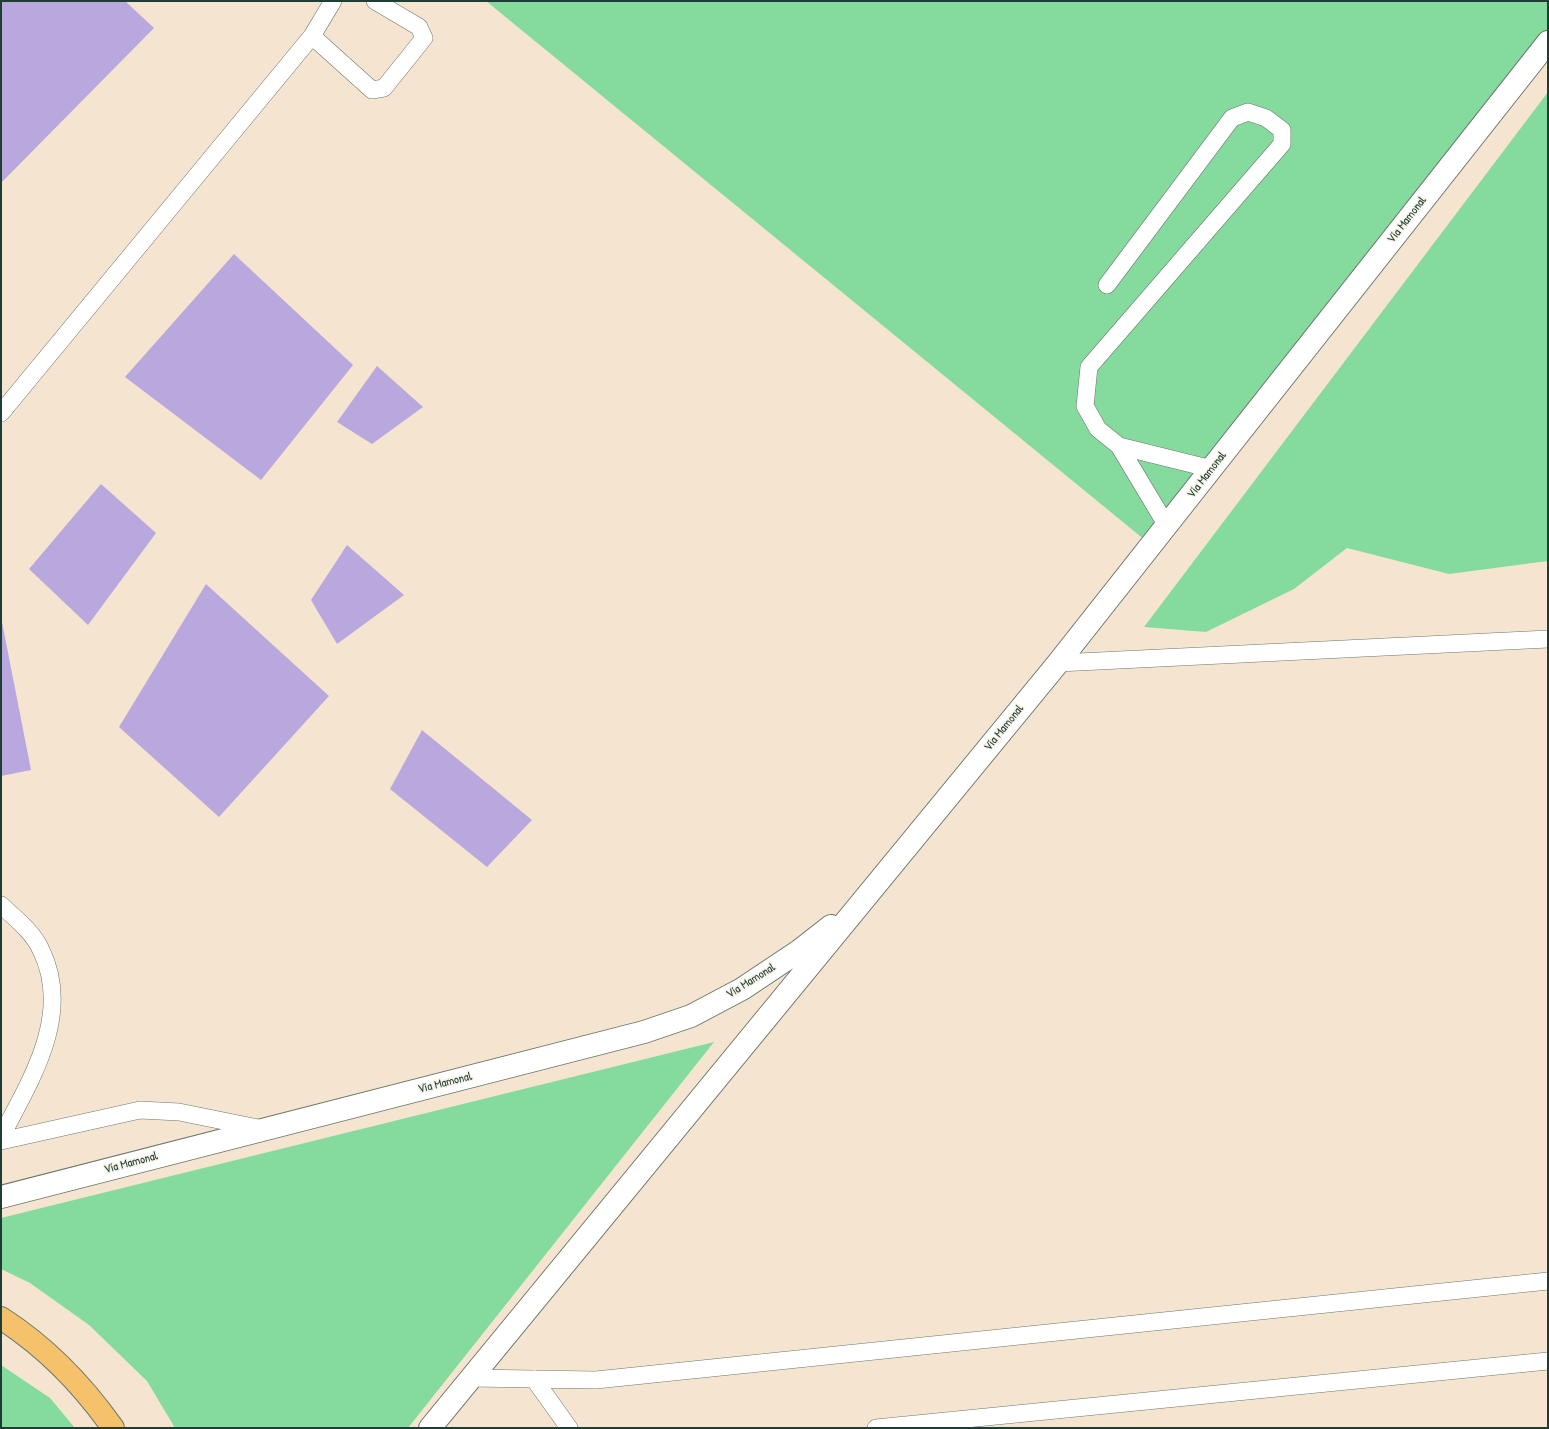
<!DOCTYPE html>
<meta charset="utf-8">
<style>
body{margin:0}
#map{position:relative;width:1549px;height:1429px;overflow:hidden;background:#f5e5d0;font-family:"Patrick Hand",sans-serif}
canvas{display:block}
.frame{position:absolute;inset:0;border:2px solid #1f3d34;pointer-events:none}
</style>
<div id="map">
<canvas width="1549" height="1429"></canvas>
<div class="frame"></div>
</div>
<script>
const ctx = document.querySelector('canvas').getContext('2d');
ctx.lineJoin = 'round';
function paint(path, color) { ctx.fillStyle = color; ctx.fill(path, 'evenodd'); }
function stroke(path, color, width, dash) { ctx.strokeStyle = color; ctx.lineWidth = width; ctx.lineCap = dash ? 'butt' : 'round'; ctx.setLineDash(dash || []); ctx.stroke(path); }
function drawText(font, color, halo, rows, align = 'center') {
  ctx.font = font + ' "Patrick Hand",sans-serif'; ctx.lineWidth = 3; ctx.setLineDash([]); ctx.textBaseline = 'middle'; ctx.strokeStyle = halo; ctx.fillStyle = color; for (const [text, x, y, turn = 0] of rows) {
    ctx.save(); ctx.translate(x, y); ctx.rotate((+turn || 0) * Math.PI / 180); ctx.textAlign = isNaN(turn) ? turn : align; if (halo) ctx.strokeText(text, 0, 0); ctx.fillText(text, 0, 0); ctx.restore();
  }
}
const green = new Path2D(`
 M486,1H1548V42L1151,545Z
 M1548,92V561L1449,574L1347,548L1294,589L1206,632L1144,627Z
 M714,1042L408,1428H175L147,1381L89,1325L30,1283L1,1269V1218Z
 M1,1365L50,1398L75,1428H1Z`);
const building = new Path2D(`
 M1,1H125L154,28L1,183Z
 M234,254L353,365L261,480L125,377Z
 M377,366L423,407L372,444L337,422Z
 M101,484L156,533L88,625L29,569Z
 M347,545L404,595L337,644L311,600Z
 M206,584L329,696L219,817L119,727Z
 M1,617L31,770L1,776Z
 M422,730L532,820L487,867L390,789Z`);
const service = new Path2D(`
 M312,36L372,90L384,88L424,38L419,27L375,1
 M1107,285L1232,118L1248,112L1266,118L1282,130V144L1089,367L1085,406L1098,429L1119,446L1167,526
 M1,413L312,36L333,1
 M1119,446L1212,469
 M1058,663L1548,639
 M1,905C15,918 33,932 41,950C73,1015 30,1081 1,1137
 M1,1141L140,1110L179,1112L263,1129
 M470,1378L596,1380L1548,1281
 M534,1379L569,1428
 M876,1428L1548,1361`);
const tertiary = new Path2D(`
 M1,1197L644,1032L691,1016L742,989L799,951L831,926
 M430,1428L1058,663L1548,42`);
const primary = new Path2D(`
 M1,1318C46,1347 82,1384 113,1428`);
const streetNames = [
 ["Vía Mamonal",1407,220,-52],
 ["Vía Mamonal",1207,475,-52],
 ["Vía Mamonal",1004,728,-51],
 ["Vía Mamonal",751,981,-32],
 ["Vía Mamonal",445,1083,-14],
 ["Vía Mamonal",131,1163,-15]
];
paint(green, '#85db9e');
paint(building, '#b8a8de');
stroke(service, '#6a786b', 18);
stroke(tertiary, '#6a786b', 24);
stroke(primary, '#6a786b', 24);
stroke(service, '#fff', 17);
stroke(tertiary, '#fff', 22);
stroke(primary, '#f5c16b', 22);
drawText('12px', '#1f3d34', '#f7f3e8', streetNames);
</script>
